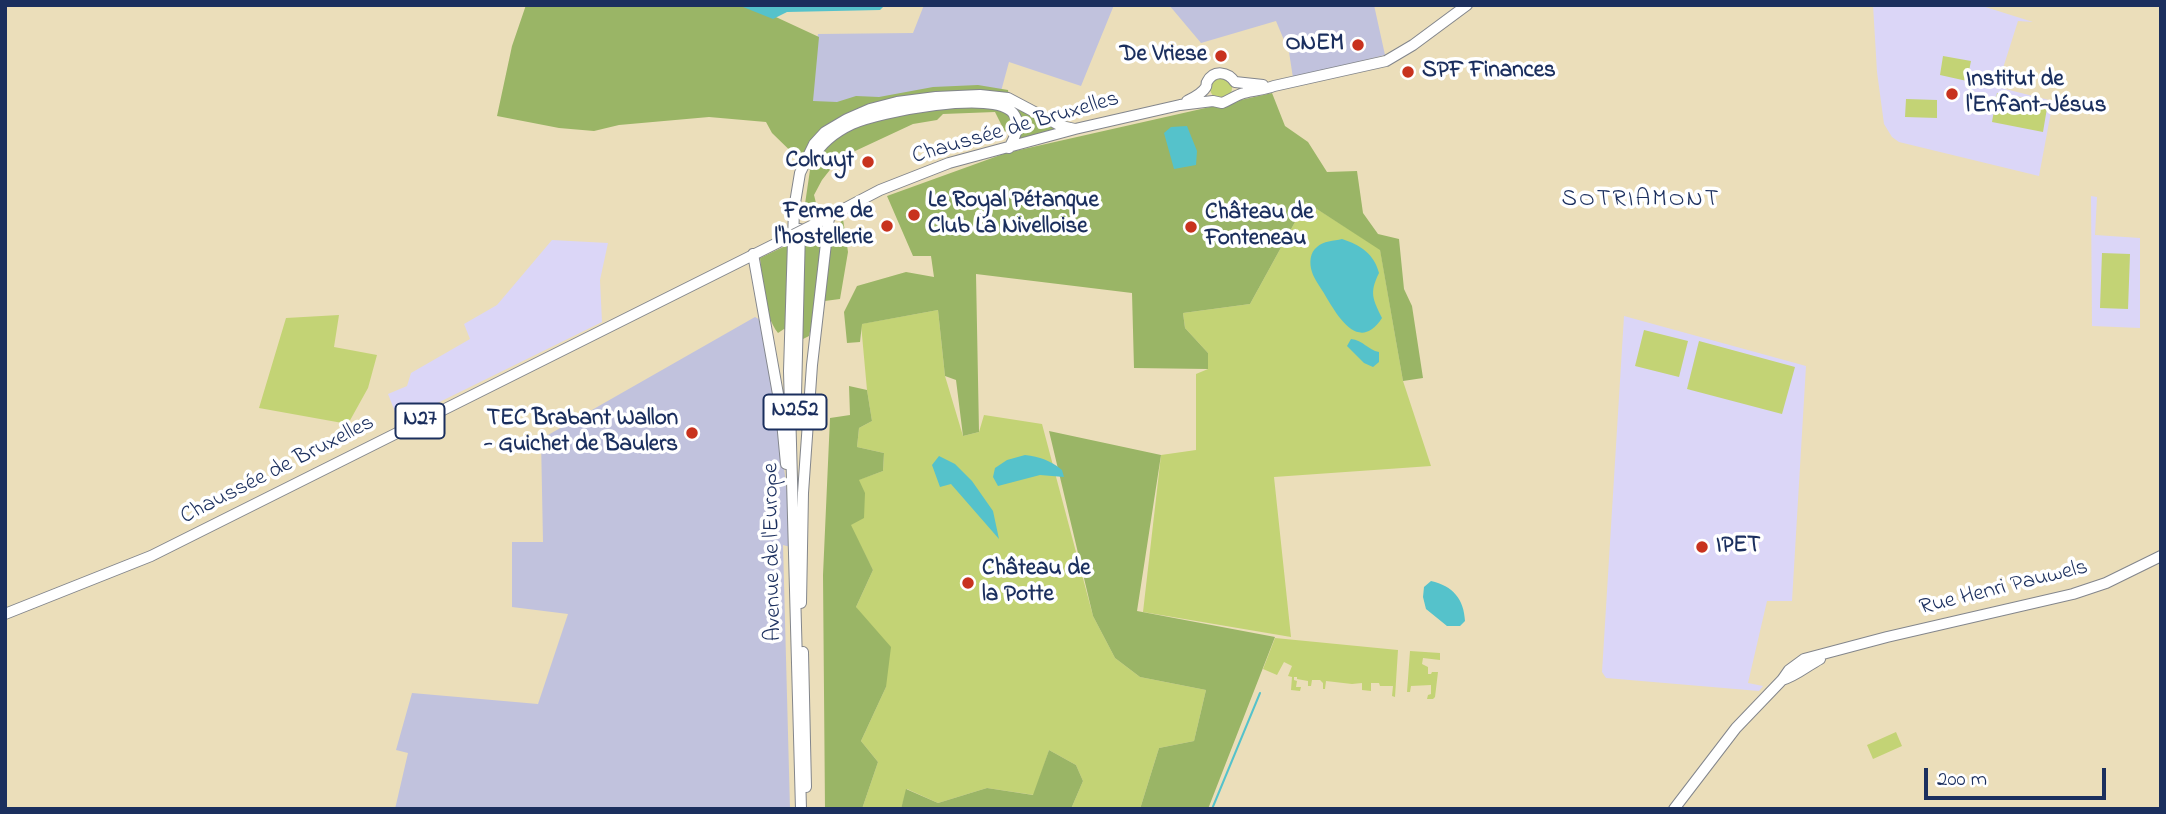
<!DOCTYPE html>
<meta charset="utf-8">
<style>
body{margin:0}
#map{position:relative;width:2166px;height:814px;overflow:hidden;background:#ebdeba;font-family:"Indie Flower",sans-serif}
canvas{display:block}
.frame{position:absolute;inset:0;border:7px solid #1b2f5e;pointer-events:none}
.scale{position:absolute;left:1924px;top:768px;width:182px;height:32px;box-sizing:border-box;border:4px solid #1b2f5e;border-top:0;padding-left:9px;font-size:21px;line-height:24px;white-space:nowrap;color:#1b2f5e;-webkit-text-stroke:5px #fff;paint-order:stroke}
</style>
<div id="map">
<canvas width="2166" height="814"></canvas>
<div class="frame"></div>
<div class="scale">200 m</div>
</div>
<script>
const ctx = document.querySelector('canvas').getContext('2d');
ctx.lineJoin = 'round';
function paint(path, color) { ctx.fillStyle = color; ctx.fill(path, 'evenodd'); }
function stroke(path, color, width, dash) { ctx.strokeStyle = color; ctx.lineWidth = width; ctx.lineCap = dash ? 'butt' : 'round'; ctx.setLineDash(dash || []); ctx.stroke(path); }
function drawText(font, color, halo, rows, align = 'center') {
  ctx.font = font + ' "Indie Flower",sans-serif'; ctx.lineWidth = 7; ctx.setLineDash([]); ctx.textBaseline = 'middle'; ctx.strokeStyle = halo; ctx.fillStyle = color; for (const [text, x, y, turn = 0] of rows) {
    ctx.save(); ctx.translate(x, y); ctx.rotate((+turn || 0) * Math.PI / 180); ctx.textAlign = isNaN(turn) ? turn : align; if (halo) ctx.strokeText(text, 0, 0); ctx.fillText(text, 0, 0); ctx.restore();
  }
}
const built = new Path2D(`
 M1873,5H1979L2033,22L2018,21L1997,87L2053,101L2039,176L1899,142L1892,137L1884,124L1877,72Z
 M2091,196L2097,197L2095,235L2140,238V328L2092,326Z
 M552,240L608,243L600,280L602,322L399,422L388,394L407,386L411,373L470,339L464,324L497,305Z
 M1624,316L1806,366L1792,601H1767L1748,683L1763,686L1759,691L1606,678L1602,672Z`);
const industrial = new Path2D(`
 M924,5H1114L1081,86L1009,62L1000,95L809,107L818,34L913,33Z
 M1169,5H1374L1385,55L1293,78L1289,52L1276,21L1201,43Z
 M755,317L766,323L794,548L783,545L790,809H395L408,753L396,750L412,693L538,704L568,614L512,607V542H543L541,439Z`);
const green = new Path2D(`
 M1943,56L1971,61L1967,81L1940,75Z
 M1210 88a11 11 0 1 1 22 0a11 11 0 1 1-22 0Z
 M1997,93L2048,102L2043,132L1992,122Z
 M1906,99L1937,100V118L1905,117Z
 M1306,202L1380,249L1403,381L1431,466L1274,477L1291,637L1143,612L1161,455L1196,450V374L1208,369V353L1185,328L1183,313L1250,304Z
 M2102,253L2130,254L2128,309L2100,308Z
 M938,310L945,376L963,436L979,432L984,415L1042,424L1093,616L1115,658L1140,677L1206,690L1194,741L1159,748L1140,809H1071L1083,781L1076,765L1049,750L1034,795L987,788L938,803L907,789L901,809H862L878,762L861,741L886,687L856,607L873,570L850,525L864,517L858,480L883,471L884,453L857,447L859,428L872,421L867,390L861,324Z
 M339,315L334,347L377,355L368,388L348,424L259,408L286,318Z
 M1644,330L1688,341L1679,377L1635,366Z
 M1699,341L1795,367L1782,414L1687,389Z
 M1275,638L1398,650L1395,697L1392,696L1393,686H1380L1379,683H1371V691L1362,690V683L1352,684L1326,681L1325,689H1323V683L1320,680H1312L1311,686H1308V681L1297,679V677H1294V680L1297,681L1296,687H1301L1300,691L1291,690L1292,677L1288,676L1292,666L1284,662L1277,675L1263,669Z
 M1410,651L1440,653V660L1423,658L1422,664L1428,667V674H1431L1432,672H1438L1435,697L1433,699H1427L1428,695L1431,694V685L1411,686L1410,692H1407Z
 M1896,732L1902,746L1873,759L1867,745Z`);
const forest = new Path2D(`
 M526,5H750L819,37L813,101L837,102L856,96L879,97L933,87L978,85L1008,90L1013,124L1011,136L1004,130L995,112L943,114L937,120L913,124L853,152L851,155L833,166L822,180L814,195L818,211L805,204L810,170L772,133L766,122L709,117L619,125L594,131L559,128L497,116L512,46Z
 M1272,93L1285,126L1308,142L1327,172L1357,171L1363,213L1378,234L1399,239L1404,289L1412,306L1423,378L1403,381L1380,250L1306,202L1250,304L1183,313L1185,328L1208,353V369L1134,368L1132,293L976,274L979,432L963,436L956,380L945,376L938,310L862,324L860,342L847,343L844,312L857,286L906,272L934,277L931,256H913L887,196L1006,153Z
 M1013,104L1058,128L1017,140L1021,125Z
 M843,219L848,252L840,299L817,302L809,336L803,339L784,329L778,333C763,313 763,283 760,258L825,227L836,229Z
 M849,386L867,390L872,421L859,428L857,447L884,453L883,471L859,480L865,493L864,518L851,525L873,570L856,607L891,647L886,687L861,741L878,762L862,809H825L823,575L830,418L850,415Z
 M1049,431L1161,455L1137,611L1275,637L1208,809H1140L1159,748L1194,741L1206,690L1140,677L1115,658L1093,616Z
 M1049,750L1076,765L1083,781L1071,809H901L906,789L938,803L987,788L1033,795Z`);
const water = new Path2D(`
 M738,5H885L880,10L787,12L773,19Z
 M1187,126L1197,151L1196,165L1174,169L1164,133L1171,127Z
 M1342,239C1361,245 1374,254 1379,273C1369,293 1373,299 1382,318C1359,353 1338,317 1325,295C1321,288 1314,279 1312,272C1309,263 1310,252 1317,247C1323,241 1334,241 1342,239Z
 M1351,339C1363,340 1368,350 1379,352V362L1373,367L1364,363L1347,346Z
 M1025,455C1040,457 1050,460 1062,470L1064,477L1040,475L998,486L993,477L995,468L1007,460Z
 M939,456L955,464L972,481L993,511L999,539L951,484L940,487L932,465Z
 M1431,581C1453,586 1464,599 1465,621L1460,626H1447L1426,609L1423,597L1424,587Z`);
const stream = new Path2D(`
 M1212,809L1260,693`);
const major = new Path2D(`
 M1187,101C1193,98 1202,94 1206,87C1207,86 1206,83 1207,82C1214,69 1228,72 1235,82L1263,85
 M812,159C821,143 835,132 852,124C878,112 995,89 1013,113C1022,124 1015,137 1009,148
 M819,222L880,190L949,163L1075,129L1180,105L1213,101L1222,103C1230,100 1236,95 1244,93C1254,90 1264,90 1274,86L1386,61L1413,45L1467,5
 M753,254L781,411L786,464
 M796,395L800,229
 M801,603L803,493L812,365L829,217
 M5,614L151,556L789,237
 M803,652L806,787
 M1782,680C1796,676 1807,666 1820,659
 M801,809L789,371L794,209L800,173L814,144L825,132L847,119L870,109L897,102L936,97L980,95L1008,98L1061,126L1075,129
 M1674,809L1736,728L1782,680L1789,670L1804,659L1887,637L2073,594L2106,583L2161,556`);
const majorBridge = new Path2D(`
 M789,237L819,222`);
const markers = [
 [1358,45,7,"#c8321e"],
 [1221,56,7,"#c8321e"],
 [1408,72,7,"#c8321e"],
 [1952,94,7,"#c8321e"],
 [868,162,7,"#c8321e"],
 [914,215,7,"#c8321e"],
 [887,226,7,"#c8321e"],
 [1191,227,7,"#c8321e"],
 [692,433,7,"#c8321e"],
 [1702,547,7,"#c8321e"],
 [968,583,7,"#c8321e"]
];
const shields = [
 [795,412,63],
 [420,421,49]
];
const shieldNames = [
 ["N252",795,412],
 ["N27",420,421]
];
const poiNames = [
 ["ONEM",1344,45,"right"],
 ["De Vriese",1207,56,"right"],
 ["SPF Finances",1422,72],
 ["Institut de",1966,81],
 ["l'Enfant-Jésus",1966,107],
 ["Colruyt",854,162,"right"],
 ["Le Royal Pétanque",928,202],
 ["Club La Nivelloise",928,228],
 ["Ferme de",873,213,"right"],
 ["l'hostellerie",873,239,"right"],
 ["Château de",1205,214],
 ["Fonteneau",1205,240],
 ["TEC Brabant Wallon",678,420,"right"],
 ["- Guichet de Baulers",678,446,"right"],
 ["IPET",1716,547],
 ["Château de",982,570],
 ["la Potte",982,596]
];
const streetNames = [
 ["Chaussée de Bruxelles",1016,129,-16],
 ["Chaussée de Bruxelles",278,471,-27],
 ["Avenue de l'Europe",774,552,-91],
 ["Rue Henri Pauwels",2004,589,-14]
];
const neighbourhoodNames = [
 ["SOTRIAMONT",1641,201]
];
paint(built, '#dbd6f7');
paint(industrial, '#c1c2dd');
paint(green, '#c3d375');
paint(forest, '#9ab566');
paint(water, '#55c2cb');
stroke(stream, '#55c2cb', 2);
stroke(major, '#83868c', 12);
stroke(major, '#fff', 10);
stroke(majorBridge, '#83868c', 12, []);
stroke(majorBridge, '#fff', 10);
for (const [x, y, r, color] of markers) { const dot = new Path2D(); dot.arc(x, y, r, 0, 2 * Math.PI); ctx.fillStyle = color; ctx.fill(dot); stroke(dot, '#fff', 2.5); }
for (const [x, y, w] of shields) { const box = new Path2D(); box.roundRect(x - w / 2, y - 17.5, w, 35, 5); ctx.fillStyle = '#fff'; ctx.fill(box); stroke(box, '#1b2f5e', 2); }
drawText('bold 21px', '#1b2f5e', null, shieldNames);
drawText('bold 23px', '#1b2f5e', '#fff', poiNames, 'left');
drawText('23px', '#1b2f5e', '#fff', streetNames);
ctx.letterSpacing = '2px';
drawText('24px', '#1b2f5e', '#fff', neighbourhoodNames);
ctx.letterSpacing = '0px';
</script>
